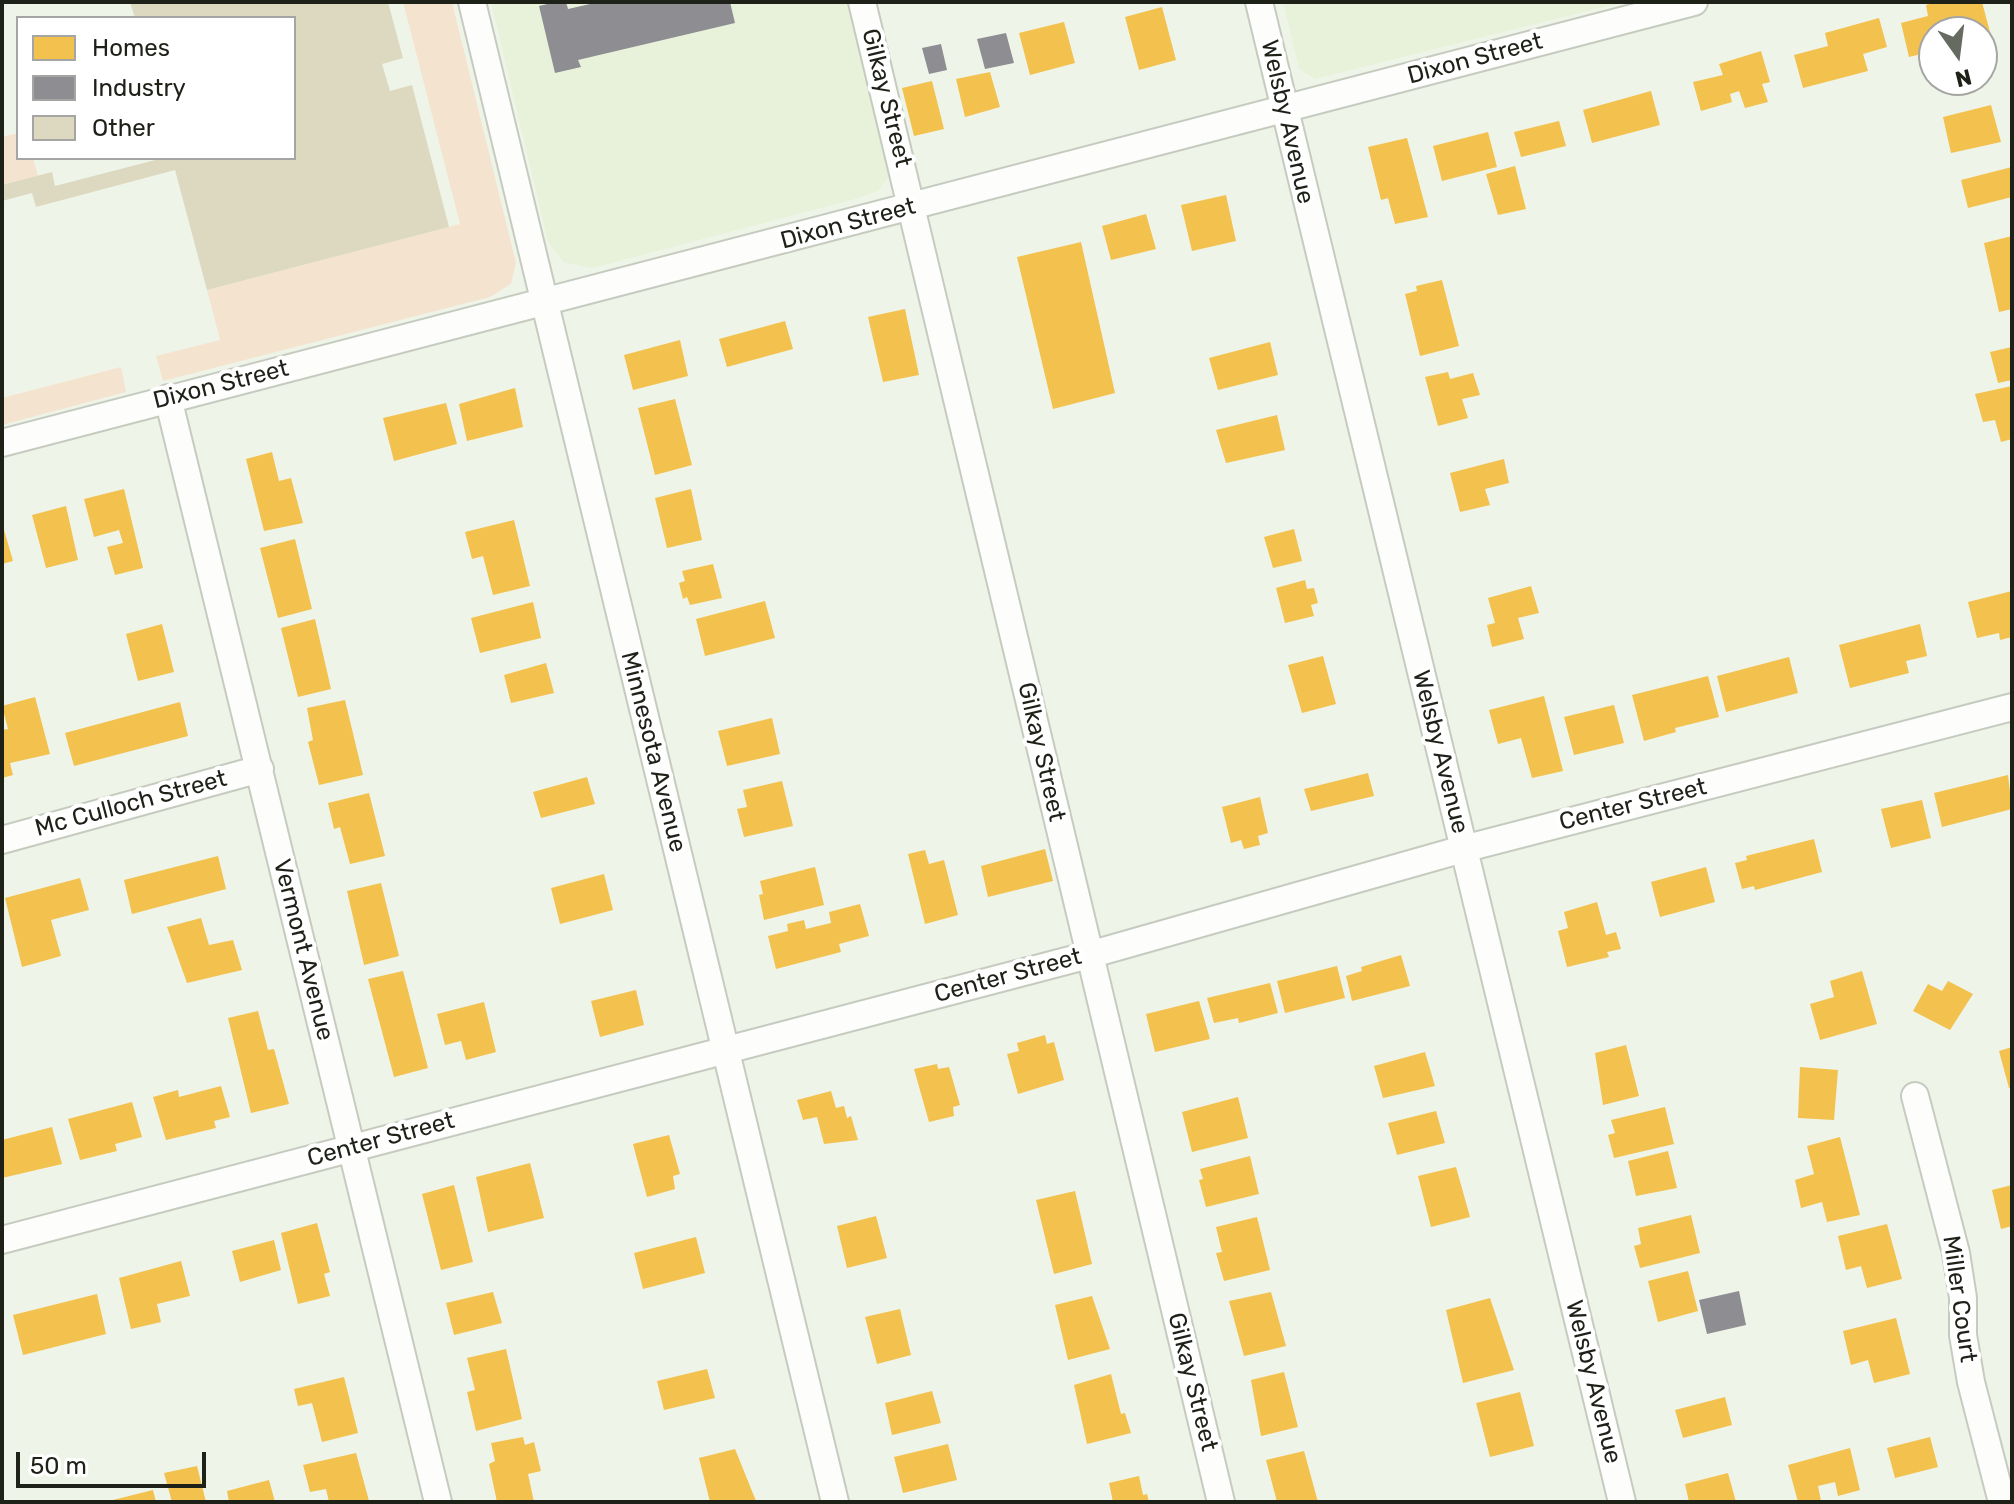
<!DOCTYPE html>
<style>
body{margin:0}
#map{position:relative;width:2014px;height:1504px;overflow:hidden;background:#eff4e8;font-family:Rubik,sans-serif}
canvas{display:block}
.frame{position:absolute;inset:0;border:4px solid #1d2118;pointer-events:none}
.legend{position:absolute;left:16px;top:16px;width:280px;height:144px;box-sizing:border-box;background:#fff;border:2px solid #a5a6a3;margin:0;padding:10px 14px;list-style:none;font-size:24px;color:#1d2118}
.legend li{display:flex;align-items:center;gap:16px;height:40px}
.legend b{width:40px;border:2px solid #a5a6a3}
.north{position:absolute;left:1918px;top:16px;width:80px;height:80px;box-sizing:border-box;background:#fff;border:2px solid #a5a6a3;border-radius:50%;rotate:166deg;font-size:22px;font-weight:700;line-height:32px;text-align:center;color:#1d2118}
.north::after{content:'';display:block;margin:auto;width:28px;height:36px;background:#666b61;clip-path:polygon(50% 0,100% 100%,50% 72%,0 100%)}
.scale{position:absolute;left:16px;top:1452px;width:190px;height:36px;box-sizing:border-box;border:4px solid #1d2118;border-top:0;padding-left:10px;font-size:24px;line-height:28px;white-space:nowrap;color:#1d2118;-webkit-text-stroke:6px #fff;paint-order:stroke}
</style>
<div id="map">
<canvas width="2014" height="1504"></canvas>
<div class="frame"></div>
<ul class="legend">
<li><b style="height:22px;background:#f2c14e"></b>Homes</li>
<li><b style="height:22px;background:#8d8d92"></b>Industry</li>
<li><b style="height:22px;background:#dcd9c0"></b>Other</li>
</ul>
<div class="north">N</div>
<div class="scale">50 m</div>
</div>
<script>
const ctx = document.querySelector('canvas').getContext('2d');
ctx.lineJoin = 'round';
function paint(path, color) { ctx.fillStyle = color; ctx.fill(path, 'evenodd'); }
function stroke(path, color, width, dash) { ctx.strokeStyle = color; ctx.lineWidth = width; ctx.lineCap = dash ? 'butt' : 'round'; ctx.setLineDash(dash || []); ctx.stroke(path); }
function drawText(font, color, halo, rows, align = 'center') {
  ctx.font = font + ' Rubik,sans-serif'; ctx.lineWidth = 8; ctx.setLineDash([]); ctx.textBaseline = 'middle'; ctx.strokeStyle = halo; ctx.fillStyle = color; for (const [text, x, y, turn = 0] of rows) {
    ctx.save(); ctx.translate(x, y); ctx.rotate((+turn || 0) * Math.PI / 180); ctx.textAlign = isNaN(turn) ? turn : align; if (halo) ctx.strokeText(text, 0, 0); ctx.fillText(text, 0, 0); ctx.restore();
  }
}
const built = new Path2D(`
 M491,2H852L891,174L878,191L859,198L612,263L591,268L563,262L548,242Z
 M1283,2H1624L1315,79L1299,69Z`);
const green = new Path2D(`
 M403,2H452L516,263L511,284L490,297L163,381L156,356L220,340L207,290L460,224Z
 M18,133V158H33L38,176L2,185V137Z
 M121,367L126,392L2,425V398Z`);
const homes = new Path2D(`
 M1938,2H1982L1991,36L1982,38V32H1934V51L1909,57L1901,23L1928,16L1926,5Z
 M1162,7L1176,60L1139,70L1125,17Z
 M1879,18L1887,47L1863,54L1868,71L1803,88L1794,55L1828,46L1825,33Z
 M1064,22L1075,63L1030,75L1019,33Z
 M1761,51L1770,82L1762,84L1768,102L1745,108L1739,91L1730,94L1732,102L1701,111L1693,82L1723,75L1719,64Z
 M990,72L1000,107L965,117L956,79Z
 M932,81L944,129L914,136L902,88Z
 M1651,91L1660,125L1592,143L1583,110Z
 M1991,105L2001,142L1951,153L1943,117Z
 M1559,121L1566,146L1521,157L1514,132Z
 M1488,132L1497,167L1442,181L1433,146Z
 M1407,138L1428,217L1395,224L1388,198L1381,200L1368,147Z
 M1515,166L1526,209L1498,215L1486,174Z
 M2012,167V197L1968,208L1961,180Z
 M1226,195L1236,241L1192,251L1181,205Z
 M1146,214L1156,249L1111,260L1102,226Z
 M2012,236V309L1999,312L1984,243Z
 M1081,242L1115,393L1053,409L1017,257Z
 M1442,280L1459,346L1420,356L1405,294L1417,291L1416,286Z
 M905,309L919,375L883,382L868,317Z
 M785,321L793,349L727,367L719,339Z
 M680,340L688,376L633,390L624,355Z
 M1270,342L1278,375L1218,390L1209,358Z
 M2012,347V380L1998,383L1990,352Z
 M1448,372L1450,379L1473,373L1480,395L1462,399L1468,418L1438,426L1425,377Z
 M2012,386V439L2001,442L1995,420L1983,422L1975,394Z
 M515,388L523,427L467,441L459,404Z
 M675,399L692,465L655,475L638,408Z
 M446,403L457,444L394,461L383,418Z
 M1277,415L1285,450L1226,463L1216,430Z
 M272,452L279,481L291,478L303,523L264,531L246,459Z
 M1504,459L1509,483L1485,489L1490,505L1460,512L1450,473Z
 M124,489L143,568L115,575L107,547L123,543L119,530L94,537L84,499Z
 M691,489L702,540L667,548L655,498Z
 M66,506L78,560L46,568L32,515Z
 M514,520L530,586L493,595L483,556L472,559L465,532Z
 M2,523L13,561L2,564Z
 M1294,529L1302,561L1273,568L1264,537Z
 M295,539L312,609L278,618L260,548Z
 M713,564L722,598L690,605L687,597L683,599L679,583L685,581L682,571Z
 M1305,580L1307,589L1314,588L1318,603L1311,605L1314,616L1285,623L1276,588Z
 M1531,586L1539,613L1518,618L1524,639L1492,647L1487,625L1495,623L1488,598Z
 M2012,591V637L2000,640L1999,633L1977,638L1968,602Z
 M765,601L775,638L705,656L696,619Z
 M533,602L541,638L480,653L471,618Z
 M315,619L331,689L298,697L281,628Z
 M162,624L174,672L138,681L126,634Z
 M1920,624L1927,656L1906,661L1909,673L1850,688L1839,645Z
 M1323,656L1336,704L1302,713L1288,665Z
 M1789,657L1798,693L1726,712L1717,676Z
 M546,663L554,693L511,703L504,675Z
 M1708,676L1719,717L1675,728L1676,732L1644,741L1632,695Z
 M1544,696L1563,771L1532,778L1521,738L1498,744L1489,710Z
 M35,697L50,754L10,763L13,775L2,778V730L8,729L2,706Z
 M345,700L363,775L319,785L308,742L313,740L307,708Z
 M180,702L188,736L74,766L65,733Z
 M1614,705L1624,743L1574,755L1564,717Z
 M772,718L780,754L727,766L718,731Z
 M1368,773L1374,796L1311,811L1304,789Z
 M2008,775L2012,809L1942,827L1934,793Z
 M587,777L595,804L541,818L533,792Z
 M782,781L793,826L744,837L737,809L747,807L743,790Z
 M369,793L385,856L350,864L340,827L334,829L328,803Z
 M1260,797L1268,833L1258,836L1260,845L1244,849L1241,840L1231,843L1222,807Z
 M1922,800L1931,838L1891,848L1881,809Z
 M1814,839L1822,872L1755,890L1754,886L1742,889L1735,863L1747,860L1746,856Z
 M1045,849L1053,881L988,897L981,866Z
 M925,850L929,864L944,860L958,915L925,924L908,854Z
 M218,856L226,889L132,914L124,880Z
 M815,867L824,905L764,920L759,895L763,894L760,881Z
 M1706,867L1715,902L1660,917L1651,882Z
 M604,874L613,910L560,924L551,888Z
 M80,878L89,910L51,920L61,956L22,967L5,898Z
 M381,883L399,956L364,965L347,891Z
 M1597,902L1606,935L1616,932L1621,949L1607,952L1609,957L1567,967L1558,931L1568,928L1564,912Z
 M860,904L869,936L839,944L841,952L776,969L768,936L788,931L787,924L804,920L806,929L831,923L829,912Z
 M201,918L209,945L233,940L242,970L187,983L167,927Z
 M1401,955L1410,986L1352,1001L1346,976L1362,971L1361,967Z
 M1337,966L1345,998L1285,1013L1277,981Z
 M403,971L428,1068L394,1077L368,979Z
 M1862,971L1877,1024L1820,1040L1810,1004L1834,997L1830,981Z
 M1948,981L1973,994L1950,1030L1913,1011L1928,984L1942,991Z
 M1270,983L1278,1013L1239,1023L1238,1018L1214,1023L1207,998Z
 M636,990L644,1025L600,1037L591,1001Z
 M1199,1001L1210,1039L1155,1052L1146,1014Z
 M484,1002L496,1052L466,1060L461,1041L445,1045L437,1014Z
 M258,1011L268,1050L274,1049L289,1104L251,1113L228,1018Z
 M1045,1035L1047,1044L1054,1042L1064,1080L1018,1094L1007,1054L1019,1051L1017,1043Z
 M1626,1045L1639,1096L1603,1105L1595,1053Z
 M2012,1047V1088H2009L1999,1051Z
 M1425,1052L1435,1086L1383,1098L1374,1066Z
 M937,1064L938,1069L949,1067L960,1105L953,1107L954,1116L929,1122L914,1069Z
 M1800,1067L1838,1070L1834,1120L1798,1118Z
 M221,1086L230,1117L214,1121L216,1128L166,1140L153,1097L178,1090L179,1097Z
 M831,1091L836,1108L844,1106L847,1118L851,1116L858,1140L824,1144L817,1117L803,1120L797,1100Z
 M1238,1097L1248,1138L1192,1152L1182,1112Z
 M132,1102L142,1137L115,1144L117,1151L80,1160L68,1119Z
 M1665,1107L1674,1144L1614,1158L1608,1135L1615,1133L1611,1120Z
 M1436,1111L1445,1143L1397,1155L1388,1123Z
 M52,1127L62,1164L2,1178V1140Z
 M669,1135L680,1174L673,1176L675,1189L647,1197L633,1144Z
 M1840,1137L1860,1215L1827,1222L1822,1202L1801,1208L1795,1180L1814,1174L1807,1146Z
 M1668,1151L1677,1188L1636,1196L1628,1161Z
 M1250,1156L1259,1194L1206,1207L1199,1180L1203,1179L1200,1169Z
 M530,1163L544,1218L488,1232L476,1177Z
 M1456,1167L1470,1217L1431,1227L1418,1176Z
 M454,1185L473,1262L441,1270L422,1194Z
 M2012,1185V1226L2001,1229L1992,1190Z
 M1075,1191L1092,1264L1054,1274L1036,1200Z
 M1691,1215L1700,1253L1640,1268L1634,1246L1641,1244L1638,1228Z
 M876,1216L887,1258L847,1268L837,1226Z
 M1257,1217L1270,1270L1224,1281L1216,1253L1222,1252L1216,1227Z
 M317,1223L330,1272L324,1274L330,1296L298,1304L281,1233Z
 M1887,1224L1902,1279L1867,1288L1861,1266L1846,1270L1838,1236Z
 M696,1237L705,1273L643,1289L634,1253Z
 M274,1240L281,1270L240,1282L232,1251Z
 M181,1261L190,1296L157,1304L161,1322L131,1329L119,1278Z
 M1688,1271L1698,1311L1658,1322L1648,1281Z
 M493,1292L502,1323L454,1335L446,1303Z
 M1271,1292L1286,1346L1244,1356L1229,1301Z
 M97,1294L106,1334L23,1355L13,1315Z
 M1092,1296L1110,1349L1068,1360L1055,1305Z
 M1490,1298L1514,1370L1463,1383L1446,1310Z
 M900,1309L911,1355L877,1364L865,1317Z
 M1896,1318L1910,1374L1874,1383L1868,1360L1851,1365L1843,1331Z
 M506,1349L522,1419L476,1431L467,1392L475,1390L467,1358Z
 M707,1369L715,1398L664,1410L657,1381Z
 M1284,1372L1298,1427L1261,1436L1251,1380Z
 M1111,1374L1121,1414L1125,1413L1131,1433L1087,1444L1074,1385Z
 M344,1377L358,1433L322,1442L312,1403L298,1406L294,1389Z
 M932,1391L941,1423L892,1435L885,1403Z
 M1520,1392L1534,1446L1490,1457L1476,1403Z
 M1725,1397L1732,1425L1683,1438L1675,1410Z
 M523,1437L525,1445L534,1442L541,1471L528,1474L534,1502H497L489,1464L495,1461L491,1443Z
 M1930,1437L1938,1467L1895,1478L1887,1448Z
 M948,1444L957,1480L903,1493L894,1457Z
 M1850,1448L1860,1490L1838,1496L1835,1482L1818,1486L1821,1501L1798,1502L1788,1465Z
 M735,1449L756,1501L710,1502L699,1458Z
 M1304,1451L1318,1502H1277L1266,1460Z
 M356,1453L369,1501L329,1502L326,1489L310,1492L303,1465Z
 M197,1466L206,1502H172L164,1473Z
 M1728,1473L1736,1502H1689L1685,1484Z
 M1139,1476L1143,1495L1147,1494L1149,1502H1113L1109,1483Z
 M269,1480L275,1502H229L227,1491Z
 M153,1490L156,1502H109V1501Z`);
const industry = new Path2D(`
 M556,2H566L568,9L599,2H730L735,23L578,60L581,67L555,73L539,6Z
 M1006,33L1014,63L985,69L977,39Z
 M941,44L947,70L929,74L922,48Z
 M1739,1291L1746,1325L1707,1334L1699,1300Z`);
const building = new Path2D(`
 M130,2H388L403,58L382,64L390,91L412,85L449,227L207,290L175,170L36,207L32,193L2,201V185L52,172L55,186L163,158H294V18H135Z`);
const minor = new Path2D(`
 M472,2L835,1502
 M862,2L1221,1502
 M1259,2L1622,1502
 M168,398L438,1502
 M2,443L1694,2
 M2,840L260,769
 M1915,1096L1956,1253L1963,1298V1335L1971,1382L2002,1502
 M2,1240L1089,955L1463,849L2012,707`);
const streetNames = [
 ["Dixon Street",1475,59,-15],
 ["Gilkay Street",886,98,76],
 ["Welsby Avenue",1287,122,77],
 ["Dixon Street",848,224,-15],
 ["Dixon Street",221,385,-14],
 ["Minnesota Avenue",653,752,76],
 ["Gilkay Street",1041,752,77],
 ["Welsby Avenue",1440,752,76],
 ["Mc Culloch Street",131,804,-15],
 ["Center Street",1633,805,-14],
 ["Vermont Avenue",303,950,76],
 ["Center Street",1008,976,-15],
 ["Center Street",381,1140,-15],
 ["Miller Court",1959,1299,82],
 ["Gilkay Street",1192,1382,76],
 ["Welsby Avenue",1593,1382,76]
];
paint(built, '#e8f2db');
paint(green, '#f4e4cf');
paint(homes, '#f2c14e');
paint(industry, '#8d8d92');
paint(building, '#dcd9c0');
stroke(minor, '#c6cbc0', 30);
stroke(minor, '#fdfdfc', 26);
drawText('24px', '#1d2118', '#fff', streetNames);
</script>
